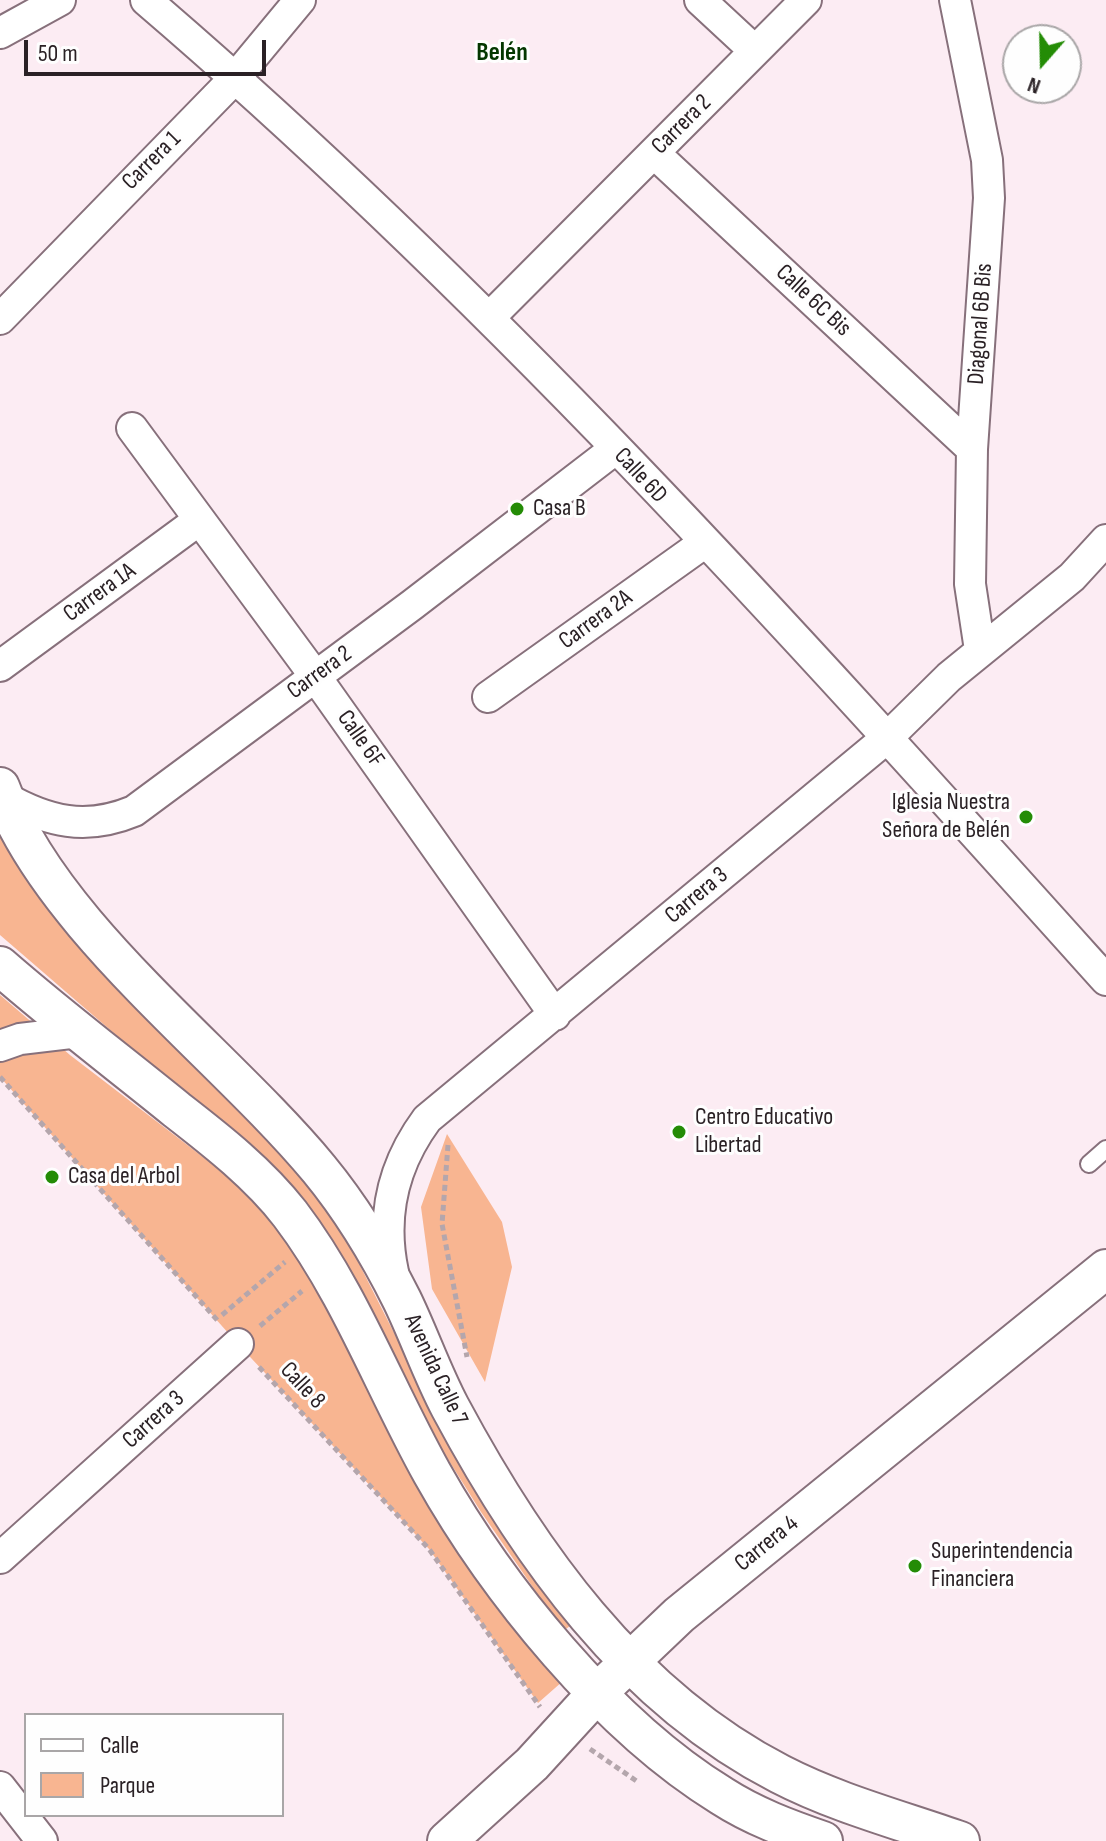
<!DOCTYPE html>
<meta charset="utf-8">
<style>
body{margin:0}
#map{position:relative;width:1106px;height:1841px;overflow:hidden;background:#fcecf3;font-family:"Sofia Sans Condensed",sans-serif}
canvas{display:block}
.legend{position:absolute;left:24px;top:1713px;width:260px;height:104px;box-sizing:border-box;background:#fefefe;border:2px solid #a9a6a7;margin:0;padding:10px 14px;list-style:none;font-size:24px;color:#2a2125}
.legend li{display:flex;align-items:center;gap:16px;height:40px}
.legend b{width:40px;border:2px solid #a9a6a7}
.north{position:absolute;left:1002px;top:24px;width:80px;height:80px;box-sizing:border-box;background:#fefefe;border:2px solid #a9a6a7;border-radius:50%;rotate:200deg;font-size:22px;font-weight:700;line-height:32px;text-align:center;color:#2a2125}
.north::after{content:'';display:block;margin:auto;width:28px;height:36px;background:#248c06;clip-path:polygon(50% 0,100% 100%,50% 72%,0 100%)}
.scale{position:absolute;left:24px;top:40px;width:242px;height:36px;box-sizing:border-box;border:4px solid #2a2125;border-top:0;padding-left:10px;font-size:24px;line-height:28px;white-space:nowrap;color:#2a2125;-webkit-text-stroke:6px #fefefe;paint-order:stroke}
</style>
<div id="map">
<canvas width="1106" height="1841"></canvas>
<ul class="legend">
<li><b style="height:10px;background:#fff"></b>Calle</li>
<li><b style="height:22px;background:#f8b591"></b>Parque</li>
</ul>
<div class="north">N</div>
<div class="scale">50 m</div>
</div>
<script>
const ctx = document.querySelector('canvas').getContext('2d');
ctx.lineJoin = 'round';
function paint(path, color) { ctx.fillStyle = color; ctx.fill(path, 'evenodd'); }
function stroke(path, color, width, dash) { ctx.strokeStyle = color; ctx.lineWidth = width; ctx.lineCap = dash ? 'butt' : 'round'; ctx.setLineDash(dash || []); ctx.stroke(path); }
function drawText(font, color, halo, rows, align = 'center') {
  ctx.font = font + ' "Sofia Sans Condensed",sans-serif'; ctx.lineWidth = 6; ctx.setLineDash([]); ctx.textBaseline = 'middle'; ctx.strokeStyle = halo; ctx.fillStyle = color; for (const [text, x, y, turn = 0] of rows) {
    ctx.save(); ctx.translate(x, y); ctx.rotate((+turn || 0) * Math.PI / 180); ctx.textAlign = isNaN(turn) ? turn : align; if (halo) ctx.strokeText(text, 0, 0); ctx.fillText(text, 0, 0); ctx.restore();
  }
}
const green = new Path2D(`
 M0,816L338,1222L431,1406L573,1624L563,1631L481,1512L419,1413L196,1104L0,935Z
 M0,995L70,1055L259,1200L294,1241L563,1681L538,1703L429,1549L238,1344L0,1077Z
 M447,1134L502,1222L512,1267L485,1382L432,1289L421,1207Z`);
const path = new Path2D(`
 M0,1077L218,1321
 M448,1145L442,1224L467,1357
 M222,1315L285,1262
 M260,1326L302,1291
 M259,1367L429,1549L540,1707
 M590,1749L638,1782`);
const service = new Path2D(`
 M1089,1164L1106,1149`);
const minor = new Path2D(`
 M146,0C494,298 801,641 1106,980
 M700,0L755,51
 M955,0L987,160L989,198L972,449L970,584L980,650
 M0,33L60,0
 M654,153L972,449
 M490,317L806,0
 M0,319L236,77L300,0
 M132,428L315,676L555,1015
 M0,666L199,520
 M488,697L704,543
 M4,797C48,822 86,831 134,811L412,605L615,449
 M0,1046L20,1039L79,1032
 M393,1272C381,1216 393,1165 427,1119L888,737L949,677L1072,577L1106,540
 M0,1558L238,1344
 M0,1787L42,1841`);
const tertiary = new Path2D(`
 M0,787C50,926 224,1054 319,1169C352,1209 379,1254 402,1300C419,1335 432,1373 450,1407C528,1553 630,1697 780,1774C836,1803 900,1820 960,1841
 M0,966C57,1016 118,1062 177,1110C217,1141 259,1174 290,1214C350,1293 384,1387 432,1473C497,1589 608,1726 722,1796C753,1816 788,1829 823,1841
 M447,1841L532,1764L597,1693L679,1615L1106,1269`);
const markers = [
 [517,509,8,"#248c06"],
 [1026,817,8,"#248c06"],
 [679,1132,8,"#248c06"],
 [52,1177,8,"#248c06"],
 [915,1566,8,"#248c06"]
];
const streetNames = [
 ["Carrera 2",682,125,-45],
 ["Carrera 1",152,161,-45],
 ["Calle 6C Bis",813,301,43],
 ["Diagonal 6B Bis",981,324,-86],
 ["Calle 6D",640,476,47],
 ["Carrera 1A",100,593,-36],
 ["Carrera 2A",596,620,-36],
 ["Carrera 2",320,673,-36],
 ["Calle 6F",360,739,55],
 ["Carrera 3",697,896,-40],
 ["Avenida Calle 7",435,1370,65],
 ["Calle 8",302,1386,47],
 ["Carrera 3",154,1420,-42],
 ["Carrera 4",767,1544,-39]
];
const poiNames = [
 ["Casa B",533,509],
 ["Iglesia Nuestra",1010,803,"right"],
 ["Señora de Belén",1010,831,"right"],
 ["Centro Educativo",695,1118],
 ["Libertad",695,1146],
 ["Casa del Arbol",68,1177],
 ["Superintendencia",931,1552],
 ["Financiera",931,1580]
];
const neighbourhoodNames = [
 ["Belén",502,53]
];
paint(green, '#f8b591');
stroke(service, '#87707b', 20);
stroke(minor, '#87707b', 34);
stroke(tertiary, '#87707b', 42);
stroke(path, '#b4a6ac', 5, [6, 4]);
stroke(service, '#fff', 16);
stroke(minor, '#fff', 30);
stroke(tertiary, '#fff', 38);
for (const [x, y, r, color] of markers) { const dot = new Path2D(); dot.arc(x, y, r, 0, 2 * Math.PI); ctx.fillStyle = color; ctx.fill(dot); stroke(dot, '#fefefe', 3); }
drawText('24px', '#2a2125', '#fefefe', streetNames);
drawText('24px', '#2a2125', '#fefefe', poiNames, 'left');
drawText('bold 26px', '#043700', '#fefefe', neighbourhoodNames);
</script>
